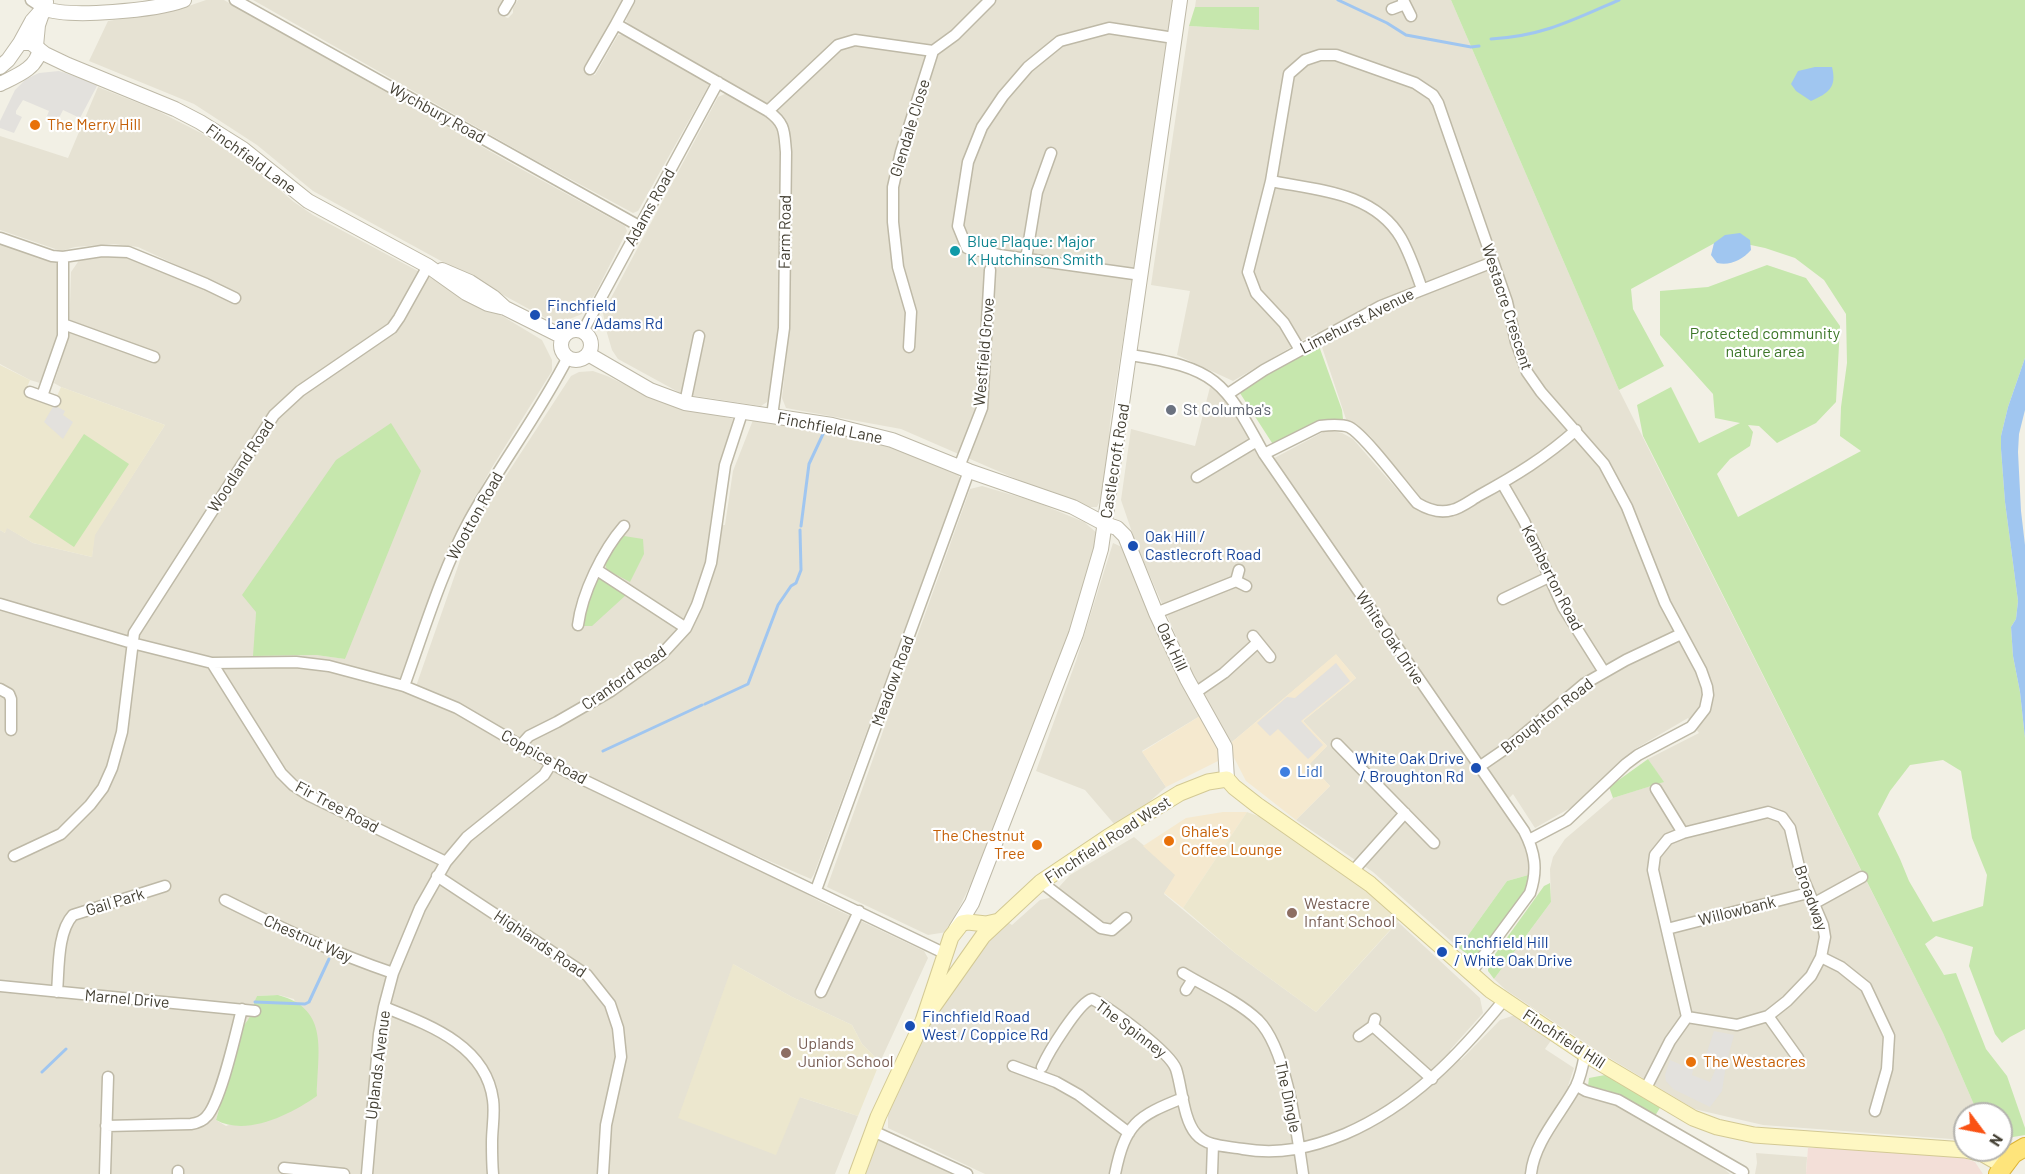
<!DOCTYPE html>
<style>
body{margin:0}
#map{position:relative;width:2025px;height:1174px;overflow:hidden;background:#f2f0e5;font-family:Barlow,sans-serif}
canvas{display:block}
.north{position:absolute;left:1953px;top:1102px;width:60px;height:60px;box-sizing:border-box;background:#fff;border:2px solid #b4b3ae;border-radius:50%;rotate:122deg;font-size:16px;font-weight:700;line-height:24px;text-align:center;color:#444034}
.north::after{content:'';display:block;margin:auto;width:21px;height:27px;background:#fa5214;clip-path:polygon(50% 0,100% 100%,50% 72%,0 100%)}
</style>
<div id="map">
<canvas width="2025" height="1174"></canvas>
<div class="north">N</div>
</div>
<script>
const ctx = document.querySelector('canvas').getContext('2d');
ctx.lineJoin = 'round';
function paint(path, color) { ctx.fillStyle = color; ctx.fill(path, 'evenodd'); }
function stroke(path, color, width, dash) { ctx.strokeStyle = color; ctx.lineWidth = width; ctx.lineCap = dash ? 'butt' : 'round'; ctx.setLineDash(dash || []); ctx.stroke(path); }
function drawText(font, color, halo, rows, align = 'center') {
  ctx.font = font + ' Barlow,sans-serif'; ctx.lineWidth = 4.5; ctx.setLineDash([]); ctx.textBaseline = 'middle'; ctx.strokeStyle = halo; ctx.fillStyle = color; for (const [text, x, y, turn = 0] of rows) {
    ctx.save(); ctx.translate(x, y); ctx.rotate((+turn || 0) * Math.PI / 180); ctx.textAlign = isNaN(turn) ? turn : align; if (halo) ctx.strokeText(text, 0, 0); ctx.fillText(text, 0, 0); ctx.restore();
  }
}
const residential = new Path2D(`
 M206,0H224L523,170L625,226L627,231L595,294L582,314L562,322L549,320L313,191L257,145L194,104L89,61L108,21L180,9Z
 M253,0H509L500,12L502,16L508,18L513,13V8L518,0H627L584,67L585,72L589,75H595L618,35L626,34L704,77L709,85L638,211L633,213L533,159Z
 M636,0H1176L1110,422L1107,485L1097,507H1087L1030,485L901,429L786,408L782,398L790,324L779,323L771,392L767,402L761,406L682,394L618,359L612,350L607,333L603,313L718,97L727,93L755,108L760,100L631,26L626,21L627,17Z
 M1196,0H1451L1619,390L1943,1033L1978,1114H1965V1140L1763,1125L1694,1109L1593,1048L1506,990L1494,979L1551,902L1550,869L1553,857L1565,839L1613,798L1663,782L1648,759L1699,733L1688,718L1635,749L1572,807L1535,828L1513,794L1501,807L1522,840L1532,862V874L1507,881L1459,948L1373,872L1296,820L1330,786L1309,764L1327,746L1303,721L1356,678L1336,655L1232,742L1228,740L1219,727L1187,661L1136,544L1121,500L1131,429L1195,446L1210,387L1224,398L1265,463L1327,430L1342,433L1353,439L1408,502L1417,496L1370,436L1346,419L1317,332L1233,381L1177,355L1190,291L1151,285L1189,26L1259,30V7H1195Z
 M98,87L156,110L201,133L248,163L294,202L313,215L504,317L542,340L552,360V371L491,469L458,530L399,688L414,692L464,549L485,508L571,376L579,372L593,371L607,376L657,400L733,419L720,467L710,524L725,525L733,471L753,420L885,442L958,473L960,479L814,874L811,879L746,851L741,858L821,902L924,951L928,958L880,1062L862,1044L852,1025L792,997L733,964L800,1097L858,1116L835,1174H0V530L5,533L6,527L33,543L92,557L94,535L165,425L61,387L54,383L69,337L71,272L80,259L114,255L132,258L219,294L222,286L138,247L113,244L75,247L61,251L0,230V136L68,158ZM256,612L346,659L316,655L254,656ZM279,995L294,999L317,1073V1096L226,1126L216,1120L243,1026L251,1017L257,996Z
 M0,243L56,262L60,272L58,333L40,383L30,380L0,364Z
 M982,486L1036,502L1084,522L1097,533L1093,565L1067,646L977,872L947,932L928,935L827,887L970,489Z
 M1113,543L1124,548L1177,671L1200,716L1142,751L1166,787L1139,811L1115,825L1085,790L1036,771L1076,661Z
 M1134,837L1155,855L1176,875L1164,894L1235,953L1316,1012L1398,922L1480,998L1483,1013L1450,1050L1461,1060L1500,1020L1515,1015L1552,1039L1545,1049L1574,1068L1568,1086L1580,1093L1609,1099L1717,1163L1730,1174H985L888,1128V1110L923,1030L967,969L1006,921L1012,925L1040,900L1049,898L1070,875Z
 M877,1139L935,1165L955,1174H865Z
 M1756,1153L1807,1157L1806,1174H1755L1757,1163Z`);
const commercial = new Path2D(`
 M1336,654L1356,678L1303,721L1327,746L1310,764L1330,786L1296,820L1246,781L1230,750L1232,742Z
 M1200,716L1219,749L1222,759L1166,787L1142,752Z
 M1223,812H1247L1183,908L1164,893L1175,875L1143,846L1186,818Z`);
const education = new Path2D(`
 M0,365L30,380L25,392L54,403L61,387L165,425L95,535L92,557L33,543L7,528L5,533L0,530Z
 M1247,812L1266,819L1351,875L1401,918L1316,1012L1235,953L1183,908Z
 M733,964L792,997L852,1025L862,1044L880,1062L858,1116L800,1097L776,1155L678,1118Z`);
const medical = new Path2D(`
 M1808,1148H1893L1956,1155L1975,1162L1983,1174H1806Z`);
const green = new Path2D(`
 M1451,0H2025V358L2008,407L2001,436V449L2005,502L2018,601L2016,619L2011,627L2013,656L2020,692L2025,738V1029L2010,1037L2002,1043L1995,1034L1969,966L1973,947L1936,936L1925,944L1944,975L1956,973L1986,1049L2007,1076L2025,1128V1135L2001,1139V1114H1978L1943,1033L1643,436L1637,405L1671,387L1699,443L1740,423L1715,418L1713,394L1660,335V291L1708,287L1767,265L1806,278L1840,326L1836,402L1816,423L1777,443L1759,426L1748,425L1753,432L1750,446L1730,459L1717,474L1738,517L1861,451L1840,436L1841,407L1847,363L1846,314L1824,280L1795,258L1765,248L1722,239L1631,289L1633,309L1664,366L1619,390ZM1943,760L1961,771L1972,838L1987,875L1983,906L1933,922L1909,881L1900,859L1878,814L1890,791L1910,765Z
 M1195,7H1259V30L1189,26Z
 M1319,346L1342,410L1343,419L1323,421L1274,446L1238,390Z
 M391,423L421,471L345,659L316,655L253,656L256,612L242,595L336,460Z
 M84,434L129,464L74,547L29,517Z
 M624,536L643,539L644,554L630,582L607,570L605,564L617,540Z
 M603,578L626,595L592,626H584L585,612L597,579Z
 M1648,759L1664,782L1613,798L1609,787Z
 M1532,874L1525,892L1478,956L1471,957L1459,948L1507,881Z
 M1550,883L1551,902L1494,979L1488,971V964L1544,886Z
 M278,995C331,1009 317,1053 317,1096C291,1114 247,1137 216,1120L243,1026C253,1016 251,1009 257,996Z
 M1605,1075L1622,1082L1661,1106L1655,1116L1609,1091L1588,1086L1589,1078Z`);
const parking = new Path2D(`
 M59,71L98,84L80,118L63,110L60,116L55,120L47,116L49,111L23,100L16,111V114L22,117L14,133L0,128V121L15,90L26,79L39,73Z
 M54,405L65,411L63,415L73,422L63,439L44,422Z
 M1336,663L1350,681L1301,721L1323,745L1308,759L1278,729L1270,736L1257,723L1287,697L1295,698Z
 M1714,1031L1734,1035L1726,1065L1722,1091L1710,1107L1673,1089L1666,1081L1665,1075L1670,1060L1693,1070L1692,1075L1710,1082L1717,1066L1704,1061Z`);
const water = new Path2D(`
 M1815,67H1832C1837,87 1829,93 1811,101L1796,91L1791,84L1798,71Z
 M1740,233L1750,240L1751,250C1742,260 1730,266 1717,263L1711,255L1714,243L1725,235Z
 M2025,358V410L2019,434L2018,452L2021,511L2025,545V738L2020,692L2013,656L2011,627L2016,619L2018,601L2005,502L2001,449V436L2008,407Z`);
const stream = new Path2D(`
 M1338,0L1387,23L1406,35L1471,47L1479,46
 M1491,39C1543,36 1573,20 1619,0
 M801,526L809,464L823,434
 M705,704L748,684L778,605L791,586L796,583L801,570L800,530
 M603,751L702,705
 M255,1002L305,1004L309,1002L329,959
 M42,1072L66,1049`);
const minor = new Path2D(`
 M31,0L43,8
 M235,0L639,226
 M629,0L616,24L768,111C786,124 784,132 786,152L784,328L772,416
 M1403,0L1411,16
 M1392,9L1405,4
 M504,10L510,0
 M590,69L616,24
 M768,111L838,45L855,40L933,51
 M1271,181C1317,190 1374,192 1401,238C1410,254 1416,272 1422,289
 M0,238L52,256L63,257L102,251L128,252L206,284L235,298
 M1026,259L1037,192L1051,153
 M1141,275L999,255L967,248L958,226L968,162L982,127L1003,96L1028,67L1060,41L1109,28L1174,38
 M63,324L154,357
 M583,331L718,82
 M909,347L911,312L898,267L893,222V187L901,152L933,51L955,35L990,0
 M1300,350L1284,323L1256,293L1248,272L1271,181L1289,74L1305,60L1320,55H1336L1415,83L1433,95L1438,103L1507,302L1516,342L1527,372L1541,392L1604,464L1627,507L1665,603L1701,670L1707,687L1708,695L1705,709L1691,727L1638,755L1626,764L1567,820L1529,840
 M1130,355C1216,368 1224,380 1264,454L1524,831C1535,852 1538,870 1530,893L1470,974
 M30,392L55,401
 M1228,394L1264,370L1381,306L1493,262
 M42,396L63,336V257
 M685,403L699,336
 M1264,454L1320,426C1329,425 1341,424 1349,427C1365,435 1403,487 1417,503C1427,509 1439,514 1452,510C1461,508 1471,500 1480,495C1515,476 1546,457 1576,430
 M959,467L982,408L990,270
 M1197,477L1257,441
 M1502,483L1524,521L1563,607L1604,672
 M597,570L686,628
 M1239,570L1236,581L1246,586
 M1503,599L1549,577
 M0,604L132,643L212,663L296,662L329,666L404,686L457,708L563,770L946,954
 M1156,613L1236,581
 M578,625C582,593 603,550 624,526
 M1253,636L1270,657
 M212,663L281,773L293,785L310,796L446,862
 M404,686C424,631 441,573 469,521C500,465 539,414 568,357
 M0,689L9,694L11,699V730
 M1195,693L1224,673L1257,643
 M1337,744L1434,843
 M520,746L529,736L557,722L611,691L661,655L686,628L697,605L711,563L725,465L742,413
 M1479,767L1511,745L1584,684L1626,660L1681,634
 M1656,789L1683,833
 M14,856L61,834L90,805L103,788L112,768L122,732L134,633L274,415L300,391L392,328L399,318L428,266
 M1353,871L1405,813
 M437,876L587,975L610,1004L618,1028L621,1057L606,1125L603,1174
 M1041,882L1101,928L1112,930L1126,918
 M816,890L969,471
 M225,900C281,928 334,953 393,973
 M1813,904L1862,877
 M1667,929L1808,893
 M1821,957L1841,967L1866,987L1889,1036L1887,1069L1875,1111
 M1183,973C1206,987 1238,1001 1258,1020C1287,1049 1297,1133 1303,1174
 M0,986L255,1011
 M1186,990L1193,979
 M57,992C59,970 57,932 73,915L165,886
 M821,992L859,911
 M384,1007C429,1025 486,1045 493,1100C495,1114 492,1128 492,1142C492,1152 492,1163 493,1174
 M1768,1016L1798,1058
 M1373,1026L1432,1079
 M1359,1036L1373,1026L1375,1019
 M1013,1066L1056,1082L1079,1095L1129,1133
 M1042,1067C1048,1053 1079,1002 1092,999C1110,1008 1170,1052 1176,1069C1182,1087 1183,1119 1196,1134C1207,1147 1227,1146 1243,1149C1279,1155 1311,1148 1345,1134C1412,1105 1459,1055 1504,1000
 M1577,1086L1586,1091L1618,1100L1743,1172
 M1645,1090L1670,1041L1687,1017L1653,870L1655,855L1668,839L1683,833L1768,812L1782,817L1790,828L1800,871L1823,925L1825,937L1821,957L1811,976L1787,1001L1768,1016L1737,1025L1687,1017
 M106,1126L191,1124C198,1123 203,1121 207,1116C221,1101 236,1032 242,1009
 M873,1131L967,1174
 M284,1168L344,1174
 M105,1174L108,1077
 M178,1174V1171
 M367,1174L379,1034L384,1007L393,973L420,908L446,862L467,837L544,775L551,764
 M1115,1174C1125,1124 1137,1116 1183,1098
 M1212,1174L1213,1144
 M1531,1174C1534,1142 1561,1114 1576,1086C1581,1076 1583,1065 1585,1054`);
const tertiary = new Path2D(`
 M43,8C69,19 157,10 184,0
 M20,43L32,21L40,12
 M36,46L38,25L46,2
 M0,67L8,60L20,43H31L45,54L68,65L175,109L200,122L243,149L308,201L428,266L466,293L488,304L505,308
 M0,84C14,77 39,68 39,49
 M442,270L470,282L493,297L505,308L563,337
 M561 345a15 15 0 1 1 30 0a15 15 0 1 1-30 0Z
 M588,354L650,390L685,403L832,425L892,440L969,471L1073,507L1105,524L1117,528L1125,536L1156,613L1187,679L1225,747L1227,779
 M956,929L972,903L1076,634L1101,549L1180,0`);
const secondary = new Path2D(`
 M923,1021L983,936L1041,882L1108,837L1180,793L1208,782L1227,779L1234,787L1257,805L1370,884L1490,990L1585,1054L1693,1118L1717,1127L1754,1135L1965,1150
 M1965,1150L1983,1154L2004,1166
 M857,1174L878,1117L923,1021L951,937L962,923L968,922L986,924L999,921`);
const trunk = new Path2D(`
 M1998,1174L2013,1154L2025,1147`);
const markers = [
 [35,125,6,"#e8710a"],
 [955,251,6,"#0f9aa8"],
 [535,315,6,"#1a4fb4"],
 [1171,410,6,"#6b7280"],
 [1133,546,6,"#1a4fb4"],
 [1476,768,6,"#1a4fb4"],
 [1285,772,6,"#3f7fe0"],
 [1169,841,6,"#e8710a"],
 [1037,845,6,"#e8710a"],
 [1292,913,6,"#8d6e63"],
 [1442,952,6,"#1a4fb4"],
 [910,1026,6,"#1a4fb4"],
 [786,1053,6,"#8d6e63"],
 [1691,1062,6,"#e8710a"]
];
const streetNames = [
 ["Wychbury Road",437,113,29],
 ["Glendale Close",910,128,-73],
 ["Finchfield Lane",251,159,36],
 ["Adams Road",650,207,-61],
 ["Farm Road",785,232,-89],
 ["Westacre Crescent",1507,307,72],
 ["Limehurst Avenue",1357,321,-27],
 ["Westfield Grove",984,352,-85],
 ["Finchfield Lane",830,428,11],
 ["Castlecroft Road",1115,461,-81],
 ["Woodland Road",241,466,-57],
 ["Wootton Road",475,516,-61],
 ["Kemberton Road",1552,578,63],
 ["White Oak Drive",1390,638,56],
 ["Oak Hill",1172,647,65],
 ["Cranford Road",624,678,-35],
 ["Meadow Road",893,681,-70],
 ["Broughton Road",1547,716,-38],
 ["Coppice Road",544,757,29],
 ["Fir Tree Road",337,807,28],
 ["Finchfield Road West",1108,840,-33],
 ["Broadway",1811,898,70],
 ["Gail Park",115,902,-17],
 ["Willowbank",1737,911,-14],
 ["Chestnut Way",308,939,24],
 ["Highlands Road",540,944,34],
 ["Marnel Drive",127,999,5],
 ["The Spinney",1131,1029,37],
 ["Finchfield Hill",1564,1039,33],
 ["Uplands Avenue",378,1065,-83],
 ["The Dingle",1288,1097,78]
];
const foodNames = [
 ["The Merry Hill",47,125],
 ["Ghale's",1181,832],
 ["Coffee Lounge",1181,850],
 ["The Chestnut",1025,836,"right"],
 ["Tree",1025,854,"right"],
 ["The Westacres",1703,1062]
];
const cultureNames = [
 ["Blue Plaque: Major",967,242],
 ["K Hutchinson Smith",967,260]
];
const transitNames = [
 ["Finchfield",547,306],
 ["Lane / Adams Rd",547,324],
 ["Oak Hill /",1145,537],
 ["Castlecroft Road",1145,555],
 ["White Oak Drive",1464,759,"right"],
 ["/ Broughton Rd",1464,777,"right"],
 ["Finchfield Hill",1454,943],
 ["/ White Oak Drive",1454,961],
 ["Finchfield Road",922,1017],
 ["West / Coppice Rd",922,1035]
];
const parkNames = [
 ["Protected community",1765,334],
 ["nature area",1765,352]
];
const worshipNames = [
 ["St Columba's",1183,410]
];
const shopNames = [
 ["Lidl",1297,772]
];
const educationNames = [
 ["Westacre",1304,904],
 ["Infant School",1304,922],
 ["Uplands",798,1044],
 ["Junior School",798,1062]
];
paint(residential, '#e6e2d3');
paint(commercial, '#f5e9cf');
paint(education, '#ece7ce');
paint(medical, '#f3dfd8');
paint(green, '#c6e7ad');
paint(parking, '#e3e1dd');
paint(water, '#a0c6f0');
stroke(stream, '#a0c6f0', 3);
stroke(minor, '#beb9a7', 13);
stroke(tertiary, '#beb9a7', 16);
stroke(secondary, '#d3c994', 17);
stroke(trunk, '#ddb334', 20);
stroke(minor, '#fff', 10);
stroke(tertiary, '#fff', 14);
stroke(secondary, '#fef7c2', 15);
stroke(trunk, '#fee47b', 18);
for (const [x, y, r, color] of markers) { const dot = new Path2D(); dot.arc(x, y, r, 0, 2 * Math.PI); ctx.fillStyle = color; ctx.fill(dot); stroke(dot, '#fff', 2); }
drawText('16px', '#444034', '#fff', streetNames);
drawText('16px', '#c56008', '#fff', foodNames, 'left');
drawText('16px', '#0d838f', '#fff', cultureNames, 'left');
drawText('16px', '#164399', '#fff', transitNames, 'left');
drawText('16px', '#3c7628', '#fff', parkNames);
drawText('16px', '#5b616d', '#fff', worshipNames, 'left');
drawText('16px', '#366cbe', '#fff', shopNames, 'left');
drawText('16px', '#785e54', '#fff', educationNames, 'left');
</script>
